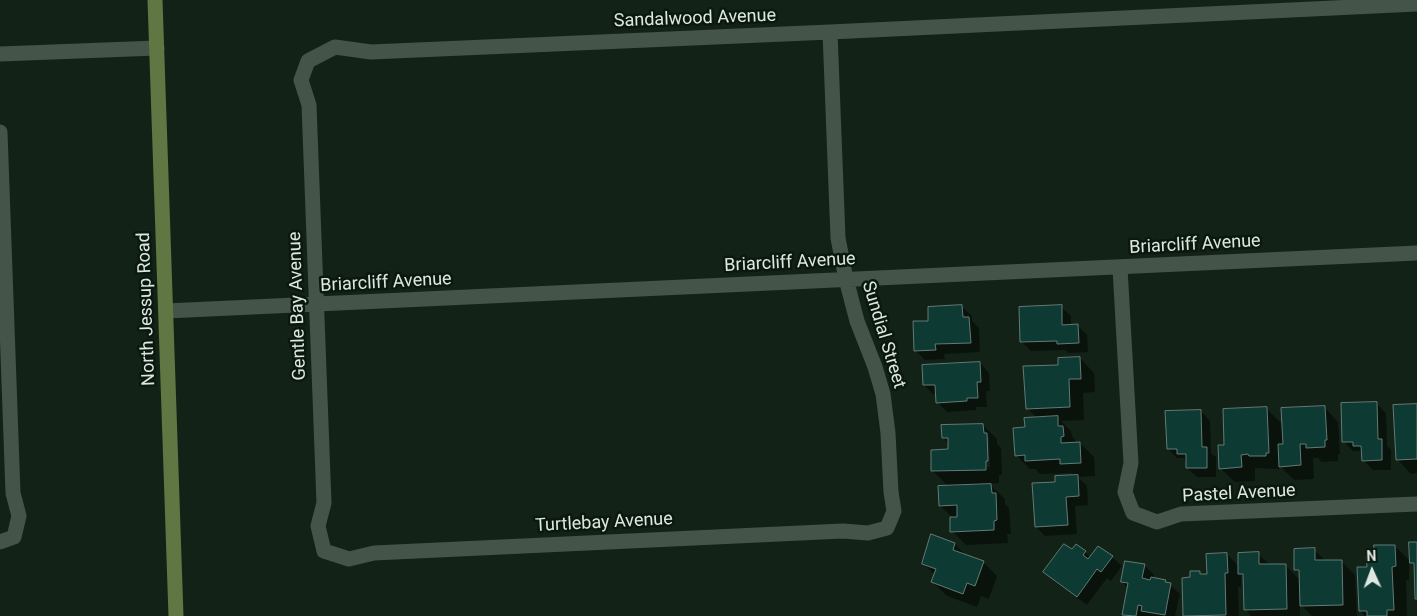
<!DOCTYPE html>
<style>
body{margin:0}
#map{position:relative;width:1417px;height:616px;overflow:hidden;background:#132217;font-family:Roboto,sans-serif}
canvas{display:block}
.north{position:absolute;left:1347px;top:546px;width:50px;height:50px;-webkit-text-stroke:4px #0a190f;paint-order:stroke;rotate:358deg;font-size:14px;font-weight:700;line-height:20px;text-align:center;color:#dee7e0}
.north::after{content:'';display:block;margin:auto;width:18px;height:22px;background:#dee7e0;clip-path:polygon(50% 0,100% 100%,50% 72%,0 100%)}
</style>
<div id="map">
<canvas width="1417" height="616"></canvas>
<div class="north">N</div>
</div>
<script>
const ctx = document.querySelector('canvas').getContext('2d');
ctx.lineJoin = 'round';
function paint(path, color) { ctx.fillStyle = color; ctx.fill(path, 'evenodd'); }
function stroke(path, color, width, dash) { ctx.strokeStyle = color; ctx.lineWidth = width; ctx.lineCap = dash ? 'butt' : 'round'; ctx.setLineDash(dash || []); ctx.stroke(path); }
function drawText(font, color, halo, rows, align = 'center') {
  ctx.font = font + ' Roboto,sans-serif'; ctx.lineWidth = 5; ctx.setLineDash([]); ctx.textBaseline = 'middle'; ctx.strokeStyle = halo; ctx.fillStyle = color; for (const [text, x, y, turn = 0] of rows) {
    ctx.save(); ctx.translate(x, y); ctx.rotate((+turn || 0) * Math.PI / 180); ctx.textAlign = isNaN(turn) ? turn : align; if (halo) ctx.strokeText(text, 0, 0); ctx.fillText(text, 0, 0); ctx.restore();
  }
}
const shadow = new Path2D(`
 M962,307L972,316V321L979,328L980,352L944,354L945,359L925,360L916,351L930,322Z
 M1061,307L1071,316V326L1077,325L1087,335L1088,352L1068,353L1065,350L1031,351L1022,342Z
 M1080,358L1094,373L1095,392L1083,393L1084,420L1061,421L1071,431L1072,436L1077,443H1080L1094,457L1095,476L1078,477L1087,486L1088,505L1075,506L1077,534L1045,536L1036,527L1056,483L1075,476L1071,473L1040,474L1035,469H1030L1016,455L1026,429L1037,418L1027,408L1059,366Z
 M980,363L989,373L990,391H986L987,407H976V410L947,412L937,402V394H933L924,385Z
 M1376,403L1386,413L1387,446L1391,450V470H1373L1363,460V455L1359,451H1353L1343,441Z
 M1417,405V473L1411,474L1397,459Z
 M1324,407L1338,422L1340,454H1338V461L1322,462L1318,458H1313L1314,479L1294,480L1279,465L1280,469L1255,468V481L1235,482L1220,468L1226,446L1266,408L1283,425Z
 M1201,411L1210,421L1211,453L1216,457V477H1197L1187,468V462L1184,458H1177L1168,449Z
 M983,425L997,439V444L1001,448L1002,475H999V483L989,484L1005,499V504L1009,508L1011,534H1007L1008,543L966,545L952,531L953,518L940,506L949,487L933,471L949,451V444L943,438ZM986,438H989L990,467H987Z
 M932,536L955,544L967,557L983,562L997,576L989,599L981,596L977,607L947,596L933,582L935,575L923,563Z
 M1417,543V599L1415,567L1409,560V580H1406L1407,616H1365L1360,611L1368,568L1376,557L1395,546L1411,562Z
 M1314,550L1326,561H1341L1355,575L1357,616H1312L1300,604V616H1251L1245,609L1244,578L1241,575V587H1238L1239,616H1184L1183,579H1191L1200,572L1203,575H1208L1227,554L1239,567L1258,554L1270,565H1285L1300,580V574L1296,569Z
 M1072,551L1085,552L1091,558L1112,557L1122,566L1111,581L1107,578L1087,605L1055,582L1045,572Z
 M1144,565L1154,575L1153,579L1165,581L1180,594L1175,616H1125L1123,614L1128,588L1122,582Z`);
const building = new Path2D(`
 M962,305L963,317H969L971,343L935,344L936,350L914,351L913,321H928V307Z
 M1062,305V325L1078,324L1079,343L1057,344V341L1020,342L1019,307Z
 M1080,357L1081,379H1069L1070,407L1026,409L1023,366L1058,365V358Z
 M980,362L981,382H977L978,398H967V401L936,403L935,385H923L922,365Z
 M1377,402L1378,439H1382V460L1362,461L1361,446H1353V442H1342L1341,403Z
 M1417,404V459L1396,460L1393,405Z
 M1325,406L1327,440H1325V447L1306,448V444H1300L1301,465L1279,467L1278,444H1283L1281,408Z
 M1267,407L1269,453H1266V456H1249L1248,454L1241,455L1242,467L1219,469L1218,445H1224L1223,409Z
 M1201,410L1202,447H1207V468H1186V454H1177V449H1167L1165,411Z
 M1058,416V426H1063L1064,436L1061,437V443L1080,442L1081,463L1060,464V459L1025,461V455L1015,456L1013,428L1025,427L1024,418Z
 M983,424L984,433H987L988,461H986V470L931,471V450L948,449V438H942L941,425Z
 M1078,475L1079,496L1066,497L1068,525L1035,527L1032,483L1055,482V476Z
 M991,484L992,493H996L997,520L994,521V530L950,532V517H957V505L939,506L938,486Z
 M931,534L955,543L953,550L984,561L975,586L967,583L963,594L931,582L936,569L922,564Z
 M1409,542H1417V599H1415L1414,563H1410Z
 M1064,544L1072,549L1076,544L1086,551L1083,555L1088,559L1098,546L1113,556L1101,572L1097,569L1077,597L1043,572Z
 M1374,545H1395L1396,566L1392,567L1394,610H1387V616H1367V611H1359L1357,567H1367L1366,556H1375Z
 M1315,548V560H1342L1343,605L1300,606L1299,570H1294V549Z
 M1259,552V564H1286L1287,609L1244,610L1243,574H1238V553Z
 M1227,553L1228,573H1225L1226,615L1183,616L1182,578L1190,577V571H1200V574H1207L1206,554Z
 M1125,561L1145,564L1142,578L1150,580L1151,577L1166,580L1165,582L1171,583L1165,615L1141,611L1142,606L1138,605L1136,616L1122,615L1128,583L1121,582Z`);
const street = new Path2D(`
 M830,32L838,238L846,279L857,321L875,367L883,394L888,433L891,492L894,511L887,528L868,533L843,531L374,553L349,559L324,551L318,526L324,503L309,105L301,80L308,61L335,47L371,52L830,32L1417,4
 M0,54L157,48
 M0,132L13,493L19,516L14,537L0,542
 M1120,268L1131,463L1125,492L1133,513L1157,522L1181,514L1417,504
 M166,311L1417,253`);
const secondary = new Path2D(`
 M155,0L176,616`);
const streetNames = [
 ["Sandalwood Avenue",695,19,-2],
 ["Briarcliff Avenue",1195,245,-3],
 ["Briarcliff Avenue",790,263,-3],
 ["Briarcliff Avenue",386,283,-3],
 ["Gentle Bay Avenue",298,306,-92],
 ["North Jessup Road",147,309,-92],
 ["Sundial Street",883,335,73],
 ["Pastel Avenue",1239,494,-3],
 ["Turtlebay Avenue",604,523,-3]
];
paint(shadow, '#0007');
paint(building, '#0e3a34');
stroke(building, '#637a75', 1);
stroke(street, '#445448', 15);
stroke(secondary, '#607643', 15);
drawText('18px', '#dee7e0', '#0a190f', streetNames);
</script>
